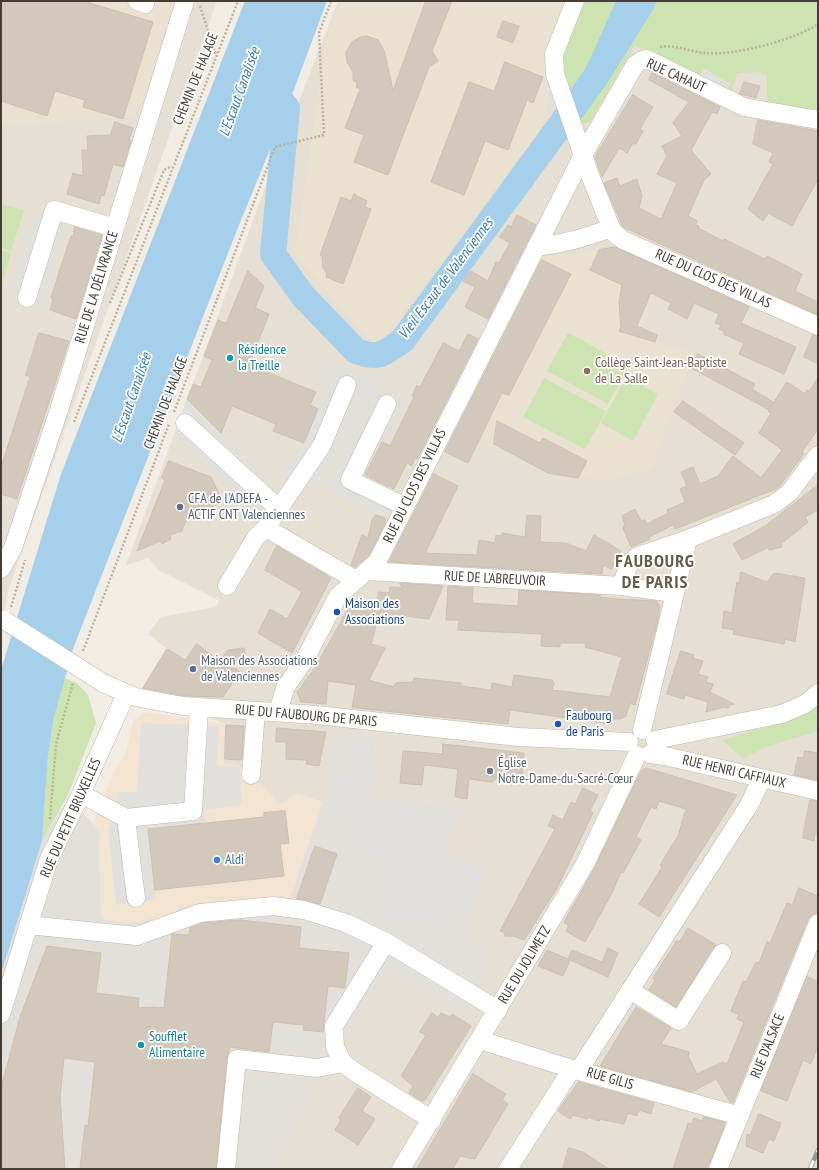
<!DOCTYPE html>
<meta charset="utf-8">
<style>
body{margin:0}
#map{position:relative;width:819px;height:1170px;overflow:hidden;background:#f1ede5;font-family:"PT Sans Narrow",sans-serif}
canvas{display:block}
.frame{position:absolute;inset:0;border:2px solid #433d35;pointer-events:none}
</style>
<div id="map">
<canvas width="819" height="1170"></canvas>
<div class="frame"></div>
</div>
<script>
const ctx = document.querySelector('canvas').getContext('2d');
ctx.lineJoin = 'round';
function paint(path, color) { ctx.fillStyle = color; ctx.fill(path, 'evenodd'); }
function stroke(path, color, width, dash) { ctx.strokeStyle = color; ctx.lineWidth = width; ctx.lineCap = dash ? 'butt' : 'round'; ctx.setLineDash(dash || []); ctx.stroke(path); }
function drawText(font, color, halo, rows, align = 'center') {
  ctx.font = font + ' "PT Sans Narrow",sans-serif'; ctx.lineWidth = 3.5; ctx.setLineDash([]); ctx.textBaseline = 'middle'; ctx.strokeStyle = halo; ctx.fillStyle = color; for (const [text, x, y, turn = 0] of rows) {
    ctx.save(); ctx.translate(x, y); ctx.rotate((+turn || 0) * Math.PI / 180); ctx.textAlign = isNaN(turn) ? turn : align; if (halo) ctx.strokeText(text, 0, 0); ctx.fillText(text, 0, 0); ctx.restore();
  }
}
const residential = new Path2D(`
 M1,1H217L8,591L1,632Z
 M338,1H818V1169H274L316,1079L377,989L395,972L461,1015L466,930L486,870L444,854L465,806L457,803L370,796L377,733L333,730L323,802L297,794L281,804L258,783L224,764L225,724L142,688L166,648L148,634L161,617L216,607L219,600L159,570L148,558L126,565L262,196Z`);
const commercial = new Path2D(`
 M144,712L226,724L224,764L240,765L247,776L258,783L281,804L297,794L323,802L290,899L270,897L181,907L175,914L131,923L106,920L101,914L99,846L101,836L93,824L112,775L126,752L133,721Z`);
const industrial = new Path2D(`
 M333,729L377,733L370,796L457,803L466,806L444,854L486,870L466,930L496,958L461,1015L395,972L377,990L316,1079L274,1169H1V974L42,841L69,797L93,824L101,836L99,846L101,914L106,920L131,923L174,914L180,907L270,897L290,898L323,802Z`);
const education = new Path2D(`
 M1,1H175L141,107L138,108L133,117L1,126Z
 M340,1H567L551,88L541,130L376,347L295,256L325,43Z
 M615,247L668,271L642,329L643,338L695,353L652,469L606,481L548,473L457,426L542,257L586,252Z`);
const green = new Path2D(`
 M584,1H818V116L767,108V75L756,72L737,73L730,97L724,93L729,83L704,69L698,79C688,73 641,46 634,46L591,121L583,124L568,84L563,77V59Z
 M1,204L24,210L11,251L1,248Z
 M1,250L11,253L1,287Z
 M568,333L629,366L608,404L547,371Z
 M626,377L658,394L633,441L601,423Z
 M544,378L606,411L585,449L523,417Z
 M64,678L77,683L88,695L96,723L68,795L42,841L48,756L54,717Z
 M818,705V731L766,747L743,759L723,740L800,717Z`);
const parking = new Path2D(`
 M704,69L730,84L724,93L698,79Z
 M33,212L68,222L43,309L9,298Z
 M327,359L380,379L315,491L281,473L304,443L329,380L319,376Z
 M375,391L404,405L389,437L377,435L356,476L388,493L375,516L324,485Z
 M187,399L279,492L256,513L174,434Z
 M141,723L219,726L217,765L240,767L242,805L204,810L205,823L148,829L156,900L116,905L108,831L117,804L118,792H137Z
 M341,736L374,741L367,799L402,802L454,821L442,854L484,870L469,912L461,909L456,926L441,932L432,927L378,924L371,908L386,861L340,845L343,818L331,817Z
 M17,987L26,989L1,1075V1038Z`);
const water = new Path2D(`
 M245,1H327L287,108L239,225L74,646L54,717L48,756L42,841L1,974V670L61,474Z
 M616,1H646L603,77L574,101L573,97L580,89L581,79Z`);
const river = new Path2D(`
 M265,81L287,108L273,254L303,296L356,351C379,360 385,353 403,340L595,78L643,1`);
const building = new Path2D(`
 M1,1H83L153,22L123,119L83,107L85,100L55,91L47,116L1,101Z
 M426,1H452L432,51L438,61L429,67L388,175L354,162L364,135L345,128L360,89L356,87L357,83L353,80V72L347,62L346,52L352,42L360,37L367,36L378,40L384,50L393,90Z
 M503,21L519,26L513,43L497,37Z
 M505,62L543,77L533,103L527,100L508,150L485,141L464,195L431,182L469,82L494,91Z
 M652,73L720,107L717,114L712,112L691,150L711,174L704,180L688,216L697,221L695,225L699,226L698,228L723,241L724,239L765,259L767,256L802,274L795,291L818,302V315L623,227L604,183L617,178L620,186L637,179L642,196L639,208L661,219L677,183L657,174L667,156L662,146L682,136L673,123L689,102L649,80Z
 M744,82L760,86L756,98L740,94Z
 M633,95L653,107L640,129L643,131L636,144L633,143L627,153L619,148L602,177L595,157Z
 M758,120L818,131V179L792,226L768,213L763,221L748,209L773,164L769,162L773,153L753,144Z
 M115,122L133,128L129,140L131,141L123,167L113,164L104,196L101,195L99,204L67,194L73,173L83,176L82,150H88L87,136L110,135Z
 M354,194L367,201L365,207L371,209L343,284L326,277L327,274L323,268L322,256L320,255L341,197L351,201Z
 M517,215L536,225L488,319L465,307L475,287L463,281L471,271L488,281L496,262L499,263L510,243L499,237L508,225L511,227Z
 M75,227L102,235L76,319L50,310L53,299L51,298L62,263L71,236H73Z
 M615,247L749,307L741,323L796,347L784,374L739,354L744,343L723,334L725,332L719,329L721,325L715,323L719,314L694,303L687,319L668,309L671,303L651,293L637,326L657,335L655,342L619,331L621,327L619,302L622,285L590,270L599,250Z
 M542,260L571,274L509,395L502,393L468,463L445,452Z
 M248,271L264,286L255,308L269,314L249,365L316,392L310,405L318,409L304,443L273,431L276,424L232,406L221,433L187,399L193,384L201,387L212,360L204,356L218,320L226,323Z
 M39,333L69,341L17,499L1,494V467L30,377L26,375Z
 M468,334L478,339L417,459L415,458L412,466L407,463L394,489L365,475L382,442L390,446L414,397L412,396L417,385L420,387L443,343L459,351Z
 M813,335L818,336V364L804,357Z
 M698,354L755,384L752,389L773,402L768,409L691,368Z
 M818,378V429L802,452L804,454L778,488L675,529L673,525L649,537L650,539L631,547L623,528L625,525L622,516L635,509L641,521L645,520L647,524L668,513L667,510L685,502L680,489L687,486L681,472L693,467L700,484L718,476L733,456L761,478L782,450L759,433L771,413L768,411L787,382L805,394L807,390L809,391Z
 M683,401L744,443L735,455L674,412Z
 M497,421L540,443L543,438L587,461L578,478L548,473L494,444Z
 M169,461L211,477L223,502L208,508V506L188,515L182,531L170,535L171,539L162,544L160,541L137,551L165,480L162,478Z
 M434,474L458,486L425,553L477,555L479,540L495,543L496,535L501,536L502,533L525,537L527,515L541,516L540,542L566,543L586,551L594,535L621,551L611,569L603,565L602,574L389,562Z
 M818,485V510L805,517L808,522L781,544L782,547L769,550V547L742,560L733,544L765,526Z
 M376,515L385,518L386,522L369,555L355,567L351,565L362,535L368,538L372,520Z
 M277,546L331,578L292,653L258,633L270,609L287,619L301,594V591L265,570Z
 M741,572L767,582L774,573L805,578L795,642L785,639L784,644L733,634L734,630L722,628L724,611L732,613L737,582L739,583Z
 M400,583L443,586L429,619L397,615L396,620L378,618L371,644L385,648L369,680L394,687L396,683L413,682L414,678L461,683V686L491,690L492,683L512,687L514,675L552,680L554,683L552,690L610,697L622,657L585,647L586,643H560V647L541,646L542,634L458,630L459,620H446L448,586L473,588L472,603L518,606L519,590L600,595V597L616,599L656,601L660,606L657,624L635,705L630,703L626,716L621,719H612L611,724L510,710L508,724L356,708V704L354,708H352L356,685L328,681L326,704L301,702L297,692L315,668L354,598L375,611L379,592L389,593L390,587L402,588Z
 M197,644L219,661L228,650L244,648L246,660L227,662L240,672L223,697L184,696L143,688L167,649L185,660Z
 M681,651L694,655L693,658L703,661L698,674L708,677L706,682L713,684L710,692L734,704L730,705L729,708L724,707L706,712L708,702L685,695L684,699L667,694Z
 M226,725L244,726L242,760L225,759Z
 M277,728L326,732L319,766L306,764L307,760L286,759V742H276Z
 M443,744L524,753L522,776L503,774L492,782L469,779L467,799L455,797L458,769L424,765L422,785L400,783L403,751L442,754Z
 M805,751L818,753V780L794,775L798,757L803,758Z
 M646,768L737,795L659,917L639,904L662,867L660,865L678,836L686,809L659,801L656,809L651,807L636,837L641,840L623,873L621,872L612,893L585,942L566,931L569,926L564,922L594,869L641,771Z
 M583,788L598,795L590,811L593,813L557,888L524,940L513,936H505L504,932L500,931L555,829L548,826L553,815L563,820L571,802L575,804Z
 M810,800L818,801V835L815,834L814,841L803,838Z
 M285,811L289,843L280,844L284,876L155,890L148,829L264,817V813Z
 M315,846L337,854L320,904L297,899Z
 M799,888L818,896V913L812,915L808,919L733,1103L730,1102L716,1079L692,1092L600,1066L636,1007L671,1028L661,1044L689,1052L688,1056L697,1074L723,1062L727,1064L744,1022L737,1019L739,1015L731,1011L743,981L746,982L756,962L759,963L767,942L770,943L771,941L787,903L792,905Z
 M240,920L301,927L299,948L349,953L345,988L328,986L323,1032L303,1030L304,1025L273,1022L269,1052L230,1047L227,1058L216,1169H80L85,1125L88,1126L95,1062L64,1058L60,1097L65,1169H1V1088L20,1017L47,946L101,953L96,993L139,998L138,1008L153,1007L164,1008L172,934L189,935L190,928L202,923Z
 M688,928L716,945L676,1007L649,990L655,980L653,978L677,940L679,942Z
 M608,948L618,953L608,977L570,960L563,976L538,966L547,950L568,959L572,950L602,962Z
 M807,977L818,981V1046L811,1064L803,1060L787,1101L761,1091Z
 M432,1013L438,1017L441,1013L450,1017L452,1014L471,1026L425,1100L422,1101L409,1093L413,1086L401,1076L426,1035L420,1032Z
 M473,1074L506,1094L502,1100L508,1104L475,1159L460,1156L453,1169H417Z
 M579,1082L654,1103L651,1114L639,1110L637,1116L628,1113L624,1124L600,1119L599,1121L588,1117L587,1119L573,1115L570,1119L558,1111Z
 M358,1088L371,1097L362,1111L375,1119L358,1145L335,1130L341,1120L339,1118Z
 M759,1114L781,1123L774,1141L769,1139L763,1153L746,1146L747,1134L750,1135Z
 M704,1117L724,1122L725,1124L708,1169H673L688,1123L692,1124L694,1118L702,1121Z
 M569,1148L583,1152L609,1169H563Z`);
const path = new Path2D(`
 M200,6L216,55
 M660,47C674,44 691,52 706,53C734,56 794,40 818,24
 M110,303L164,170L172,166
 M174,412L275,147L324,135L319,33L331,1
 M74,422L238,1
 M11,607L25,560
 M83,651L169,424
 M50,819L56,744L73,683`);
const minor = new Path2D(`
 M137,1L145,4
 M611,228L615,234L623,240L818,326
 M536,247C562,244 586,238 611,228L588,170L555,74L554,54L575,1
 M27,298L54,210L115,228
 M347,385L322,445L266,528L356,580
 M387,404L350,480L404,506
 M185,423L278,508
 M1,569L13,548L59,410L185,1
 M368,571L621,586L674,593
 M227,586L256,537L266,528
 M621,586L629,564L636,557L688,539L774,504L789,493L818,455
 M103,683L135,697L183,706L317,715L518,737L629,742
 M278,712L285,688L305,659L338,596L377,562L583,155L635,65L642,60L647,59L744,107L818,120
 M642,730L688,539
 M655,740L782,714L805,704L818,693
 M650,754L665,756L818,791
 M251,775L256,711
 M81,794L126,818
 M136,898L126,818L193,811L199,708
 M28,925L137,936L200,913L273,906L304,910L346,923L386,942
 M630,990L679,1021L722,953
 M1,1014L49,859L81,794L126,694
 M480,1040L572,1069L740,1116
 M579,1070L749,805L762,778
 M432,1120L355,1072L343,1063L335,1047L334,1026L386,942L498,1010
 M226,1169L237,1059L317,1068L343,1063
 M401,1169L585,864L637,755
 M508,1169L572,1069
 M718,1169L818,923`);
const rail = new Path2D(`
 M810,1169L818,1150`);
const minorBridge = new Path2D(`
 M4,620L103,683`);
const markers = [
 [230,358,4,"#0f9aa8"],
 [587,371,4,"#8d6e63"],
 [180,507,4,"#5c6f8a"],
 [337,612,4,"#1a4fb4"],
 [193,669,4,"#5c6f8a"],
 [558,724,4,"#1a4fb4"],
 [490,771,4,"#6b7280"],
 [217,860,4,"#3f7fe0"],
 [141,1045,4,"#0f9aa8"]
];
const streetNames = [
 ["RUE CAHAUT",676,76,24],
 ["CHEMIN DE HALAGE",196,79,-68],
 ["RUE DU CLOS DES VILLAS",713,279,24],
 ["RUE DE LA DÉLIVRANCE",97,287,-73],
 ["CHEMIN DE HALAGE",166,403,-69],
 ["RUE DU CLOS DES VILLAS",415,486,-64],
 ["RUE DE L'ABREUVOIR",495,579,3],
 ["RUE DU FAUBOURG DE PARIS",306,716,5],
 ["RUE HENRI CAFFIAUX",734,772,13],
 ["RUE DU PETIT BRUXELLES",71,818,-66],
 ["RUE DU JOLIMETZ",525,965,-59],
 ["RUE D'ALSACE",768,1046,-68],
 ["RUE GILIS",610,1079,16]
];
const cultureNames = [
 ["Résidence",238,350],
 ["la Treille",238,366],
 ["Soufflet",149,1037],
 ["Alimentaire",149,1053]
];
const educationNames = [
 ["Collège Saint-Jean-Baptiste",595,363],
 ["de La Salle",595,379]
];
const serviceNames = [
 ["CFA de l'ADEFA -",188,499],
 ["ACTIF CNT Valenciennes",188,515],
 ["Maison des Associations",201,661],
 ["de Valenciennes",201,677]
];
const transitNames = [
 ["Maison des",345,604],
 ["Associations",345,620],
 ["Faubourg",566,716],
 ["de Paris",566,732]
];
const worshipNames = [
 ["Église",498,763],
 ["Notre-Dame-du-Sacré-Cœur",498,779]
];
const shopNames = [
 ["Aldi",225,860]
];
const waterNames = [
 ["L'Escaut Canalisée",240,92,-70],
 ["Vieil Escaut de Valenciennes",446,279,-53],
 ["L'Escaut Canalisée",132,398,-71]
];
const districtNames = [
 ["FAUBOURG",655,562],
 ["DE PARIS",655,583]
];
paint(residential, '#e5dfd4');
paint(commercial, '#f2e4d1');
paint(industrial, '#e3dfda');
paint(education, '#e9e2d0');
paint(green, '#cde3b1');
paint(parking, '#e2e0dd');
paint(water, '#a5cfea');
stroke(river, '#a5cfea', 26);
paint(building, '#d2c9bc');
stroke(building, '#ccc0af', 1);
stroke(minor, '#bfb8ac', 19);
stroke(path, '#bdb09b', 2.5, [2, 2]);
stroke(minor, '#fff', 18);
stroke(rail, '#949494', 4.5);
stroke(rail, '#fff', 3, [9]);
stroke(minorBridge, '#bfb8ac', 19, []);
stroke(minorBridge, '#fff', 18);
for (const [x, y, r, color] of markers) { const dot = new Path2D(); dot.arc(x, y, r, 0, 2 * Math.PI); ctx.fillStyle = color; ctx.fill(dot); stroke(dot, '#fff', 1.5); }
drawText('14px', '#433d35', '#fff', streetNames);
drawText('14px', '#0d838f', '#fff', cultureNames, 'left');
drawText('14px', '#785e54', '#fff', educationNames, 'left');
drawText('14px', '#4e5e75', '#fff', serviceNames, 'left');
drawText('14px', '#164399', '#fff', transitNames, 'left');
drawText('14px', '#5b616d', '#fff', worshipNames, 'left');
drawText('14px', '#366cbe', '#fff', shopNames, 'left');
drawText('italic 15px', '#377aa7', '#fff', waterNames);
ctx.letterSpacing = '1px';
drawText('bold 18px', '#655b4d', '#fff', districtNames);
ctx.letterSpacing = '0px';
</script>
